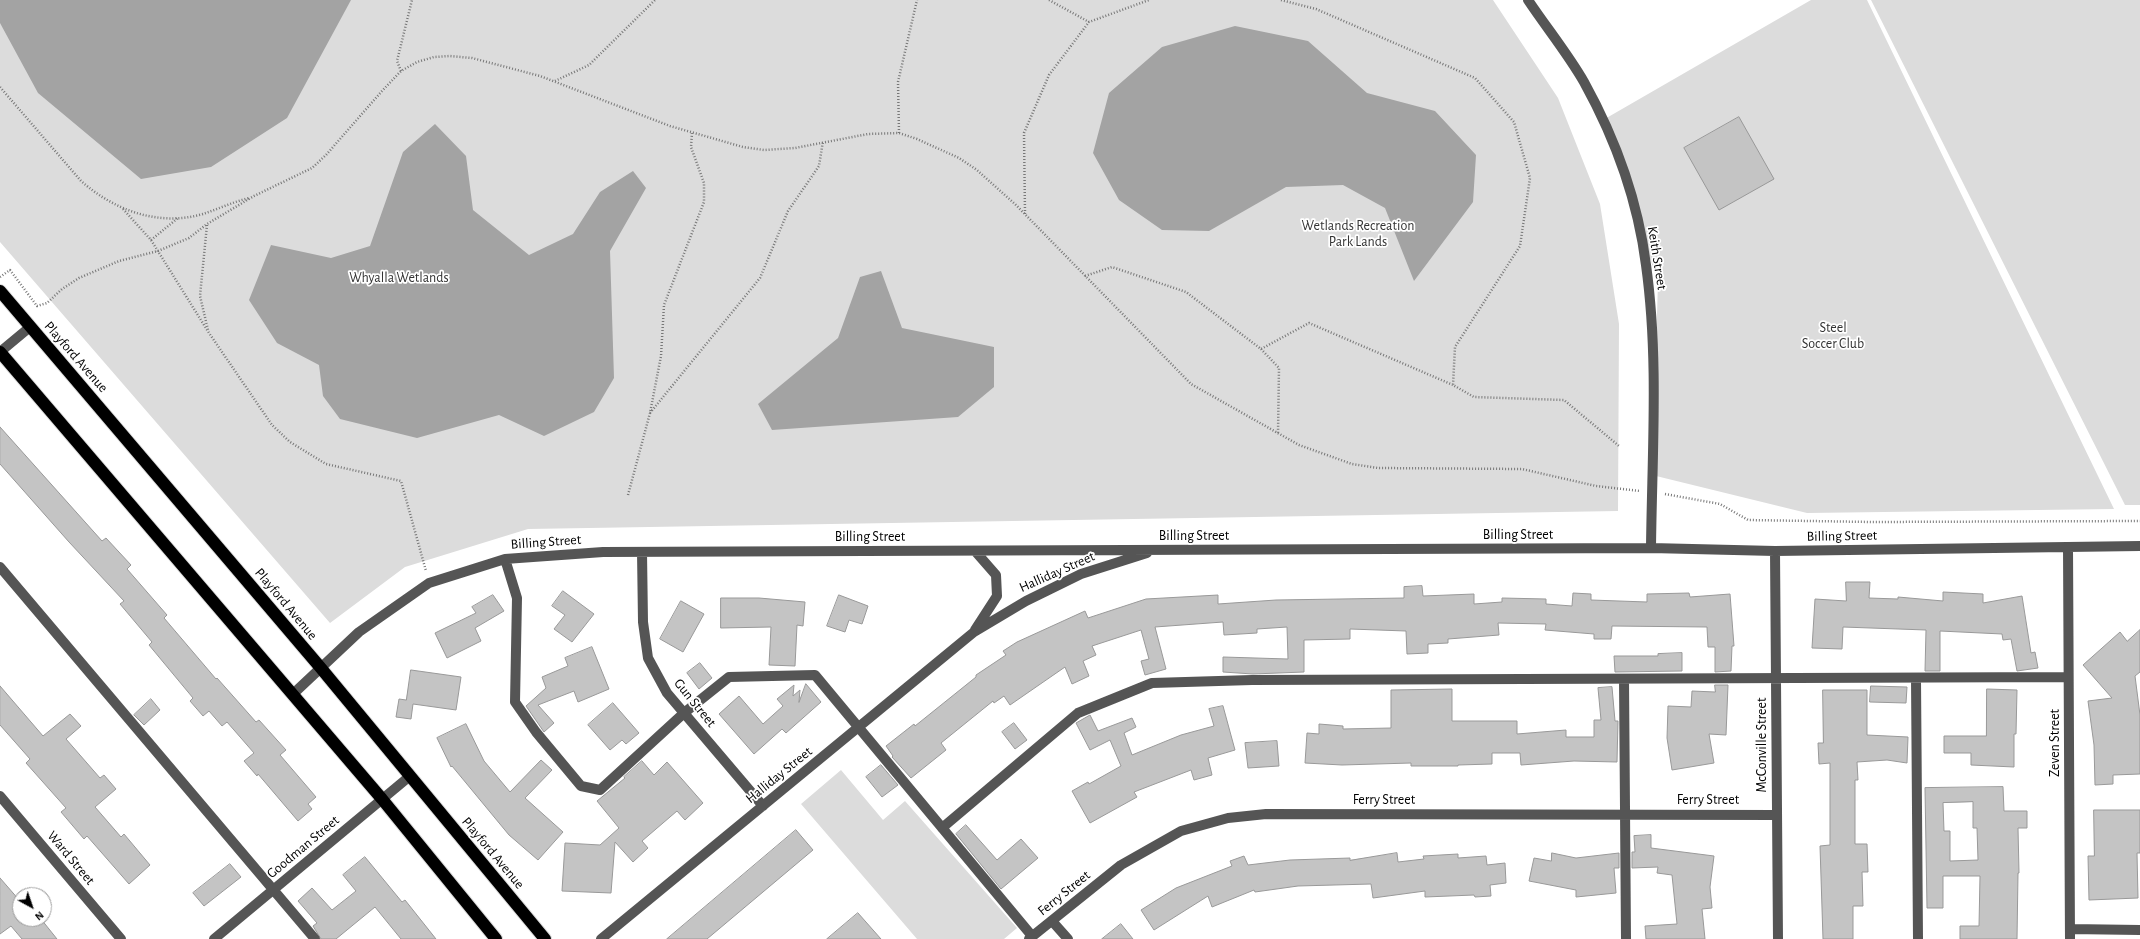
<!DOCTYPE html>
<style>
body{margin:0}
#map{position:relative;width:2140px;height:939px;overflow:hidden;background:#fff;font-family:"Alegreya Sans",sans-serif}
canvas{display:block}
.north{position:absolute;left:12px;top:887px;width:40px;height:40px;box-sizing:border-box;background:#fff;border:1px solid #999;border-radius:50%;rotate:140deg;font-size:11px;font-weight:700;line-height:16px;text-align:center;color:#000}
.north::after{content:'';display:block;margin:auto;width:14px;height:18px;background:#000;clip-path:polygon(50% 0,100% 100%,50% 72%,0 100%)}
</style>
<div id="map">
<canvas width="2140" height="939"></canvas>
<div class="north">N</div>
</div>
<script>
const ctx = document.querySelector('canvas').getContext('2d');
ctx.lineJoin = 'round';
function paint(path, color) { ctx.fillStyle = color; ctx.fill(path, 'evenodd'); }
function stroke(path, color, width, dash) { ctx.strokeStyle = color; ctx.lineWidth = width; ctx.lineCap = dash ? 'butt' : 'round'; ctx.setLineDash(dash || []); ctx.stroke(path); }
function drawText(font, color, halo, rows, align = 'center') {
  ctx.font = font + ' "Alegreya Sans",sans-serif'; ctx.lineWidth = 3.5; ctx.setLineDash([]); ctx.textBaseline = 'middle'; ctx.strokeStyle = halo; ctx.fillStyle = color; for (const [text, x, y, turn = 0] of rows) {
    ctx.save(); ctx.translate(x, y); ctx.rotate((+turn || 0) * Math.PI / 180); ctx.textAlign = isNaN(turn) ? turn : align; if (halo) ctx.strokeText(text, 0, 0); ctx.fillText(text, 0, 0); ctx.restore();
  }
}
const green = new Path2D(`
 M0,0H1493L1558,98L1600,204L1619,324L1618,511L528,529L405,567L330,623L0,242Z
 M1811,0H1867L2114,509L1807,513L1652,475L1658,282L1603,120Z
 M1871,0H2140V505H2125Z
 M841,770L883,820L905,801L1017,928L1004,939H917L801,804Z`);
const water = new Path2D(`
 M0,0H351L287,118L211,167L141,179L38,93L0,23Z
 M1235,26L1308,41L1367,93L1435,111L1476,155L1473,202L1414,281L1385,208L1343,185L1286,187L1209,231L1162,230L1119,200L1093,153L1109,93L1162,47Z
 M435,124L466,156L473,210L529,255L573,234L600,192L633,171L646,188L610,251L614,378L594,412L544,436L499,415L417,438L340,419L323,396L319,365L277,343L249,300L271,245L331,258L370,246L403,152Z
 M881,271L902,328L994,347V387L958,417L772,430L758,404L838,338L860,277Z`);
const building = new Path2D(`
 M1739,117L1774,179L1719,210L1684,148Z
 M0,427L102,541L106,538L131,565L127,569L167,615L164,618L216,679L217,678L256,722L259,720L286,750L280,755L316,797L308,804L312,809L298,821L258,774L257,776L244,761L254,753L227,722L222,726L209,711L203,716L190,701L193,698L149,645L152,642L120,604L124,601L69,542L0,464Z
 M1846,582H1870L1869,598L1898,599V597L1943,601V592L1983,594V603L2022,596L2031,653L2035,652L2038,668L2017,671L2011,639L2003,640L2002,634L1940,631V671H1925L1926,630L1843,627L1842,649L1812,648L1815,599L1846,601Z
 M1422,586L1423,596L1474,594V604L1502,602V598L1546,599V604L1572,606L1573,593L1591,594V600L1647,602V594L1689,593L1690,597L1730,594L1734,646H1732L1731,671L1715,672V647H1708L1707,627L1612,626L1611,639H1594V634L1545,630L1546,624L1498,623L1499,635L1448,639V643L1428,644V653L1407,654L1406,631L1350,629V639L1304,640V672L1253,674L1223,672V657L1288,659L1287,627L1257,629V633L1224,635L1223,622L1155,627L1166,669L1145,675L1141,661L1149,659L1141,630L1092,646L1096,655L1083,661L1089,676L1072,684L1065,667L1010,705L1004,696L994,703L993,701L941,743L946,750L911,778L892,757L893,756L886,746L914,724L915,726L976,677V675L1006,655L1003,651L1017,642L1085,611L1088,618L1146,599L1218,595V604L1276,600L1404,598V587Z
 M563,591L594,614L572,642L554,629L565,615L552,606Z
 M493,595L504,611L475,628L481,641L447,658L435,633L476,613L472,607Z
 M839,595L868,606L862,624L849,620L845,632L827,626Z
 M721,598H759L805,602L803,626L797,625L795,666L769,665L771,627L721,628Z
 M681,601L704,614L683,652L660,639Z
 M2140,630V672L2135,676L2140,715V774L2113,775V784L2095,785L2094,745L2088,701L2112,698L2083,665L2120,632L2127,641Z
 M592,647L609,689L578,702L574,691L538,705L554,723L544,732L526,706L546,688L542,677L568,666L565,658Z
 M1682,653V671L1615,672L1614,656H1658V654Z
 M700,663L712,678L699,689L687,673Z
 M411,670L461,677L456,710L413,704L411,719L396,717L399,699L406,700Z
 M806,684L821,702L786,733L782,729L754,754L719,714L739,696L763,724L783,706L777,699L794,685L793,696L800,690L799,702Z
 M1715,685H1728L1726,735L1709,734L1714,763L1672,770L1667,738L1668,706L1691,707L1692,691L1715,692Z
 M0,686L43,736L70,714L81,726L66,739L100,778L104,775L116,789L95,807L121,837L124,834L150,865L129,884L87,836L84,839L61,812L66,808L26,763L30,759L0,725Z
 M1871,686L1907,687L1906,703L1870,702Z
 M1612,687L1615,721H1618L1617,762L1574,761L1521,765L1520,753H1492V764L1458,765V766H1411V763L1342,765L1305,763L1307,733L1319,734V724L1343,726V729L1391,728V690L1452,689V721H1517V734L1566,730V737H1594V720H1601L1598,688Z
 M1987,689L2017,690L2016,734H2014V767L1971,765V753H1944V736H1986Z
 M1823,690H1867V735L1908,737L1907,763L1887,760L1857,762L1858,780H1855V844H1867L1868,872H1862L1863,906H1853V939H1823L1820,846L1830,845V763L1819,764L1818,743H1823Z
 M151,699L160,710L144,725L134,715Z
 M613,703L639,733L626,744L622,740L610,750L588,725Z
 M1223,706L1235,750L1208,758L1212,775L1194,780L1191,770L1134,792L1137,797L1090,823L1072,791L1088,782L1089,784L1121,766L1110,740L1090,750L1076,723L1090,715L1098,731L1132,718L1136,727L1124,733L1132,755L1181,735L1214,726L1209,709Z
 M1014,723L1027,740L1015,749L1002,732Z
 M466,724L484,761L510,792L541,760L552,770L525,798L563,832L538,860L509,835L452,766L451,767L437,738Z
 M1277,741L1279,766L1248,768L1245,743Z
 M642,761L654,775L667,762L703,803L685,820L677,811L642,841L648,848L633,862L615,842L611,893L562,891L565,843L600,845L619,828L597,801L625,778L624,777Z
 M881,765L898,785L882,797L866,777Z
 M2003,787L2004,811H2027V828H2018L2019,873H2018L2017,939H1960V926H1979L1980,876H1943V908H1927L1925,788ZM1973,802V828H1977L1978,860L1950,861V831H1944L1943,803Z
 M2094,810H2140V853H2137L2138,898L2089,900L2088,856H2094Z
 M966,825L997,860L1021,839L1038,858L1001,889L956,834Z
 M796,830L813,850L707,939H667Z
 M1651,835V848L1714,856L1710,887L1712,908L1702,909L1705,939H1646L1645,926L1677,924L1672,875L1657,873L1658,867L1632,868V852H1635L1634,836Z
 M1397,853L1398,862L1424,859L1423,856L1458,854V858L1486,856L1487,865L1505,863L1506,883L1490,885L1491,896L1475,897L1474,895L1425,897V891L1373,898L1371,884L1298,886L1255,892L1254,890L1212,907L1208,896L1154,930L1141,910L1176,888L1232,866L1230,861L1244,856L1248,865L1290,860L1350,858V860Z
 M1552,853L1576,858L1619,853V868H1614L1616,893L1576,897V890L1529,881L1534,858L1551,861Z
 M365,857L402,902L405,900L436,939H401L375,907L336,939H321L313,926L317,923L298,901L312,888L332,910L356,891L343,875Z
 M230,864L241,877L204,906L193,893Z
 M0,878L20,901V919H41L57,939H22L11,926L0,934Z
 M858,913L881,939H827Z
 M1121,924L1133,939H1102Z`);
const path = new Path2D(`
 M1049,0L1089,22
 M1281,0L1316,9L1475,78L1514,122L1530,178L1520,246L1455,347L1453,385L1474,397L1564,400L1619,446
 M401,71L397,61L412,0
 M555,81L589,65L655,0
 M0,87L81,181C114,210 158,227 203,214C218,209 233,202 249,198
 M899,133L898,82L917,0
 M123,209L151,240L209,333L272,425L290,442L326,464L401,481L426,571
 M1025,214L1024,133L1049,75L1089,22L1149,0
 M207,225L200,296L208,330
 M151,240L178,218
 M1085,276L1112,267L1186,292L1261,349L1309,323L1453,385
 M0,277L10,270L37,306L47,303L62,289L79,278L119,261L158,251L189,238L207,224L254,196L312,168L326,155L382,91L401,71L417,62L434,57L450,56L472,58L540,76L670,126L743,147L764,150L795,148L868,134L899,133L917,139L959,158L977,170L1015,204L1191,384L1299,445L1352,464L1378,468L1522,469L1596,486L1640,491
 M1261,349L1279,368L1278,434
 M650,413L760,278L788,211L819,166L823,141
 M1665,494L1720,504L1748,520L1872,522L2140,521
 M628,495L650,413L661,356L664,305L704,202V183L691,147L692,133`);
const minor = new Path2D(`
 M1528,0C1546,27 1568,54 1584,82C1615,138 1638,202 1646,265C1659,358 1652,454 1651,548
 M0,352L30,327
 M2068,547L2070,939
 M1775,551L1778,939
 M642,552L643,622L648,658L667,693L763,806
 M505,559L517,598L515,702L536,732L581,786L600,790L684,713L729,677L815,675L1032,936
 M0,567L315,939
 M975,630L997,596L996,575L975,551
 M1624,679L1626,939
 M1916,679L1918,939
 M293,694L359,632L429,583L505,559L603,552L1651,548L1775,551L2140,546
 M0,796L121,939
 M942,828L1078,713L1152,683L1252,680L2068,677
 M1052,921L1068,939
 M2070,929L2140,930
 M214,939L410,776
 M601,939L974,632L1026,601L1081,574L1147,553
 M1029,939L1121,865L1181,831L1228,818L1266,814L1776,815`);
const highway = new Path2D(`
 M0,291L320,667L545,939
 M0,352L382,799L496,939`);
const parkNames = [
 ["Wetlands Recreation",1358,226],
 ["Park Lands",1358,242],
 ["Whyalla Wetlands",399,278],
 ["Steel",1833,328],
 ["Soccer Club",1833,344]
];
const streetNames = [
 ["Keith Street",1657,258,81],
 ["Playford Avenue",76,357,49],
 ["Billing Street",1518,535],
 ["Billing Street",1194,536],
 ["Billing Street",1842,536,-1],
 ["Billing Street",870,537],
 ["Billing Street",546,542,-4],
 ["Halliday Street",1057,572,-24],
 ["Playford Avenue",286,604,50],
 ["Gun Street",695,703,51],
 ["Zeven Street",2055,743,-90],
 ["McConville Street",1762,745,-90],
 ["Halliday Street",779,775,-39],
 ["Ferry Street",1384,800],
 ["Ferry Street",1708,800],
 ["Goodman Street",303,847,-40],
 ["Playford Avenue",493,853,50],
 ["Ward Street",71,858,50],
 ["Ferry Street",1064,893,-39]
];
paint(green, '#dcdcdc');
paint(water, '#a3a3a3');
paint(building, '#c4c4c4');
stroke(building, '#999', 1);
stroke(highway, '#dbdbdb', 14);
stroke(path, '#777', 2.5, [1, 2]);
stroke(minor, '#555', 10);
stroke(highway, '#000', 12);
drawText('14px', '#333', '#fff', parkNames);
drawText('14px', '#000', '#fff', streetNames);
</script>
